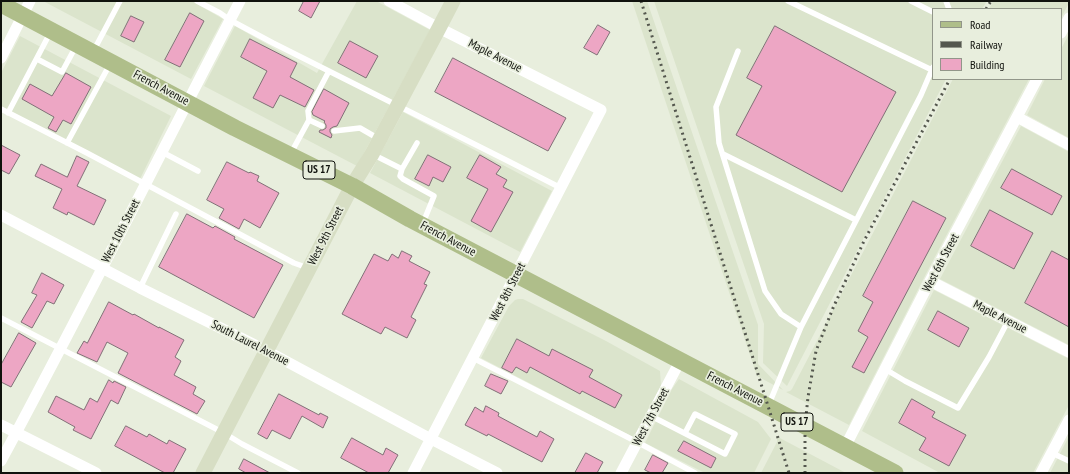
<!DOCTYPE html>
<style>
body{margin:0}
#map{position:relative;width:1070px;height:474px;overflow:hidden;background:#e8eedd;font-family:"PT Sans Narrow",sans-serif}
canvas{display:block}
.frame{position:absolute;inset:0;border:2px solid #10120d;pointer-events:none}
.legend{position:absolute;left:932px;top:8px;width:130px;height:72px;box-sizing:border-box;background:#e8eedd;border:1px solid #92968a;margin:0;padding:5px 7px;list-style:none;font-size:12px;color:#10120d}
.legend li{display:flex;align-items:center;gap:8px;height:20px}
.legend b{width:20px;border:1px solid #92968a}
</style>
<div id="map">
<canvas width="1070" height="474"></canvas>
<div class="frame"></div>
<ul class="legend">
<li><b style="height:5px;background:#afbe8a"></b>Road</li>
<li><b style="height:5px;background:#54574e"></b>Railway</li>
<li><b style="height:11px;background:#eda6c4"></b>Building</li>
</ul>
</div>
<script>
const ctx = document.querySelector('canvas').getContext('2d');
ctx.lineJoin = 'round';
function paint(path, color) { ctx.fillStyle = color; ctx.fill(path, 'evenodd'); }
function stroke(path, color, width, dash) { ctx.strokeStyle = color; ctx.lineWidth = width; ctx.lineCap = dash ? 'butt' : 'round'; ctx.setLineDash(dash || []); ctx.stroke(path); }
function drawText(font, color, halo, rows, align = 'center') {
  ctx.font = font + ' "PT Sans Narrow",sans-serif'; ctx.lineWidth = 3.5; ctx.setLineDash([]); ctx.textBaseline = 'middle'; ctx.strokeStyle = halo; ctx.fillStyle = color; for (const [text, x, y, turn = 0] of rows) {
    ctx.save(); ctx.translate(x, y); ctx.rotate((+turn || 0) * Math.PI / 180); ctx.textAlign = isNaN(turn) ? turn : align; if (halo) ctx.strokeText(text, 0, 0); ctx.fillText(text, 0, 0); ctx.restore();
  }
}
const built = new Path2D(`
 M43,1H192L223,19L191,79Z
 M357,1H376L430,30L357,166L204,86L235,26L317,73Z
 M632,1H647L758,325V364L783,390L757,376Z
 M654,1H987L982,9H933V79H946L787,386L763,363L764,324Z
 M993,1H1069V3L1061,18V9H989Z
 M1069,34V138L1027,115L1045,79H1061V49Z
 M20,36L171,116L139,181L1,111V73Z
 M953,79H1029L927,272L849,425L786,392L790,391L792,389Z
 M403,112L552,191L520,252L370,173Z
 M1021,126L1069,152V345L940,279Z
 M934,290L1069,359V405L1033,473H940L862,431Z
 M518,299H523L606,341L660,371L661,386L635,438L481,358L509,306L515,300Z
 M679,379L758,422L771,439L754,473H705L645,443L672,389Z
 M776,436L846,473H761L777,442V438Z
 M1069,436V473H1050Z`);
const building = new Path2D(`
 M304,1H320L311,18L299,11Z
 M190,13L204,21L180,67L165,60Z
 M131,16L144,22L134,42L121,36Z
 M598,25L610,32L597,55L584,48Z
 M775,26L896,92L842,192L736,135L762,86L747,78Z
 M250,39L297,63L290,77L314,90L305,107L280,95L273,108L253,98L267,71L241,57Z
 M350,41L378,56L366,78L338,63Z
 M453,58L566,118L548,151L435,92Z
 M66,73L91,87L71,124L63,120L56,132L48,128L54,117L22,99L30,84L52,96L64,76Z
 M324,89L349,103L337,126L333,127L330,129V132L332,135L331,138L319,132L320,130H323L326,128V125L324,122L325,121L313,115L312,112Z
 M1,145L20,155L9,174L1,170Z
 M428,155L451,167L443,182L433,177L429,186L415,179Z
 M480,155L501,167L496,174L507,180L503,187L513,192L491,232L471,221L488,189L467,178Z
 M77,156L89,162L77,186L106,200L94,225L68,212L67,215L53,208L62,189L35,176L41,164L67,177Z
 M227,162L249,173L250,172L259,176L257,181L279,193L260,228L244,219L239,229L219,218L224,209L207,200Z
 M1012,169L1062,196L1052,215L1001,188Z
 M913,201L946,218L864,373L852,367L868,337L858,331L873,302L863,296Z
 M990,210L1033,233L1014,269L971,246Z
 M187,214L213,228L215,226L235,237L234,239L283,265L254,318L159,267Z
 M402,251L412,256L409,261L430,272L424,284L427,285L411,317L416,320L407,338L385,327L381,334L342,314L374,254L388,261L392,254L398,258Z
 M1052,251L1069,260V327L1025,303Z
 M42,273L64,285L54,304L47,301L32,328L21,322L37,295L32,293Z
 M109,302L133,315L134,314L159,328V327L184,340L175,357L181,361L174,375L196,387L193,394L205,401L197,414L118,373L128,353L107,342L97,362L77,353L84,341L87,343Z
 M938,311L969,328L959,347L928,330Z
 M19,333L36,343L11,387L1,382V365Z
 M517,339L549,356L552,349L593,370L589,377L622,395L615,408L582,391L580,394L530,367L527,373L516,367L512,373L502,368Z
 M491,374L508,381L501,394L485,386Z
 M109,380L113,383L114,381L126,387L118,404L111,400L91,439L73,430L75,427L48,412L56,396L84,410L90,398L97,402Z
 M279,394L319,415L320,413L328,417L323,428L302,416L290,439L272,430L267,439L258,434Z
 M912,399L935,412L932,417L966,435L949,466L919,450L926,438L899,423Z
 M486,406L499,413L498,416L537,437L540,431L554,439L542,462L488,434L487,436L465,425L475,407L483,412Z
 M126,426L147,437L149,434L167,444L169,440L186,449L173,473H165L115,446Z
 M352,438L383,455L386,448L398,455L388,473H369L341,458Z
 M684,441L716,458L711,468L678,451Z
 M586,453L603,462L597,473H575Z
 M653,455L668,463L662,473H651L645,470Z
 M244,459L270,473H246L239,469Z`);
const lane = new Path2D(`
 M197,1L220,13L230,20L273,43L506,160L561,188
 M788,1L932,70
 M911,1L933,12
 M946,1L949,9
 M94,50L120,1
 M738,51L716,107L719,143L765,291L781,314L801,327
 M37,59L62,72L76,46
 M1,109L87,153L294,263L308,268
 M8,113L50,33
 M309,120L308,111L329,71
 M334,131L360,128L379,139
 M67,143L110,64
 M417,143L402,169L400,176L403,179L434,196L423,223
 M162,152L198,171
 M291,153L309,120L322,126
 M372,154L402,169
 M723,154L856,220
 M140,288L176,214
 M1,318L224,433L242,444L298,473
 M473,358L637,442L695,473
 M885,369L905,381L958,408L989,357L1008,321
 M769,404L801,327L921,95L933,67
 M651,416L725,454L735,434L695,414L685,433
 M1052,453L1069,461`);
const street = new Path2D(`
 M389,1L439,28L601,110L413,473
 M1061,33L1069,18
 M1,58L30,1
 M1017,117L1069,145
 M1,215L140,288L267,351L431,439L497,473
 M930,281L1069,352
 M1,425L96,473
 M845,447L930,281L1037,79
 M1,461C83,309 160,154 240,1
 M621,473L680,361
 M1041,473L1069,420`);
const secondary = new Path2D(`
 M203,473L352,186L372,154L439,28L453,1`);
const primary = new Path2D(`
 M1,4L235,128L352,186L410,219L895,473`);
const rail = new Path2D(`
 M641,1L789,473
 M986,9L991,1
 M805,473V426L808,397L816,351L833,308L864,241L950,79`);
const shields = [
 [319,170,32],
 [797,422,32]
];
const shieldNames = [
 ["US 17",319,170],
 ["US 17",797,422]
];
const streetNames = [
 ["Maple Avenue",495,56,27],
 ["French Avenue",161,88,28],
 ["West 10th Street",121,231,-63],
 ["West 9th Street",326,236,-63],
 ["French Avenue",448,239,28],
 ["West 6th Street",941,263,-62],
 ["West 8th Street",508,292,-63],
 ["Maple Avenue",1000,317,27],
 ["South Laurel Avenue",250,343,27],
 ["French Avenue",735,389,27],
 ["West 7th Street",651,417,-62]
];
paint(built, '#dbe4cc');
paint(building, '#eda6c4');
stroke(building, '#817077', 1);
stroke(lane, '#fff', 5.5);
stroke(street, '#fff', 11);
stroke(secondary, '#d7dec4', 15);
stroke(primary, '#afbe8a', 17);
stroke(rail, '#54574e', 3, [2, 4]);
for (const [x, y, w] of shields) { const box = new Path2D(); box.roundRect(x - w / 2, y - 9, w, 18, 3); ctx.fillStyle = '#e8eedd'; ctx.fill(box); stroke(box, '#10120d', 1); }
drawText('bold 11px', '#10120d', null, shieldNames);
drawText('12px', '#10120d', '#e8eedd', streetNames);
</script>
